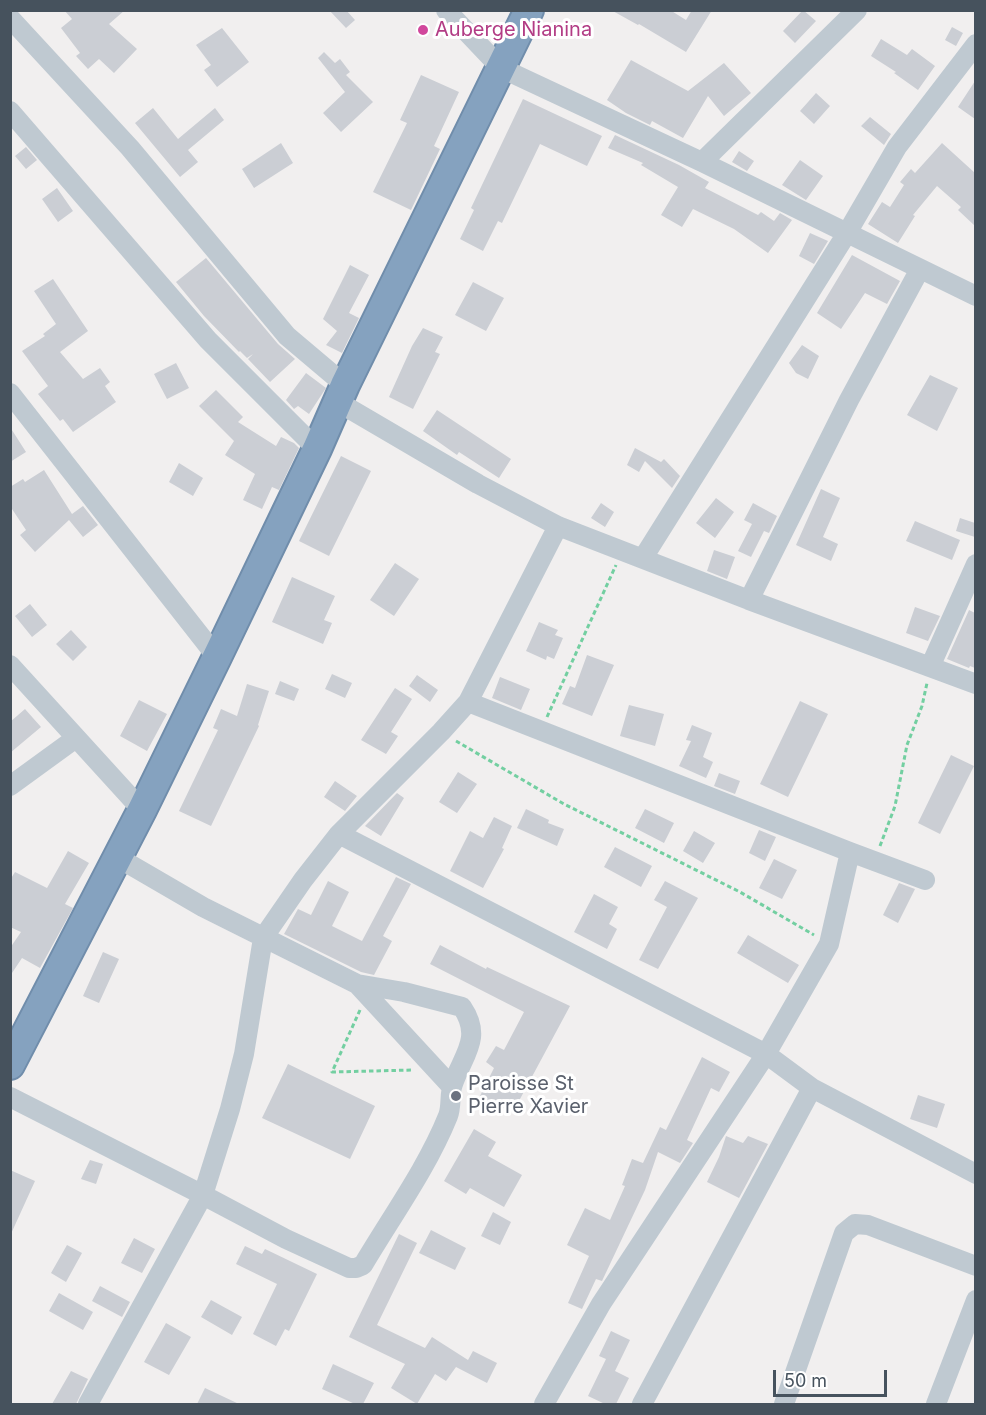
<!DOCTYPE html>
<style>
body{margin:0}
#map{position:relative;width:986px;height:1415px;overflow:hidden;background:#f1efef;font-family:Inter,sans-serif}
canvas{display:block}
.frame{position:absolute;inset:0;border:12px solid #46525d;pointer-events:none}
.scale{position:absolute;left:773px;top:1370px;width:114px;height:27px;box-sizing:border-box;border:3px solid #46525d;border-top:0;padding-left:8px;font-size:18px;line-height:21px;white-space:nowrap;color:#46525d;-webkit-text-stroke:4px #fff;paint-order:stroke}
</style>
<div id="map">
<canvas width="986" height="1415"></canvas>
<div class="frame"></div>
<div class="scale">50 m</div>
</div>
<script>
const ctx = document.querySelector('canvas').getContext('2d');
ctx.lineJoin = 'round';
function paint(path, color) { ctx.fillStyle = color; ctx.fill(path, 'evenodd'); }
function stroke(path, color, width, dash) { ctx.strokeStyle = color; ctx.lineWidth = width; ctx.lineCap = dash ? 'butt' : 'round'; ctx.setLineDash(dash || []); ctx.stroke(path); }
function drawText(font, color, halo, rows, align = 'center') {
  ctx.font = font + ' Inter,sans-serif'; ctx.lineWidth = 6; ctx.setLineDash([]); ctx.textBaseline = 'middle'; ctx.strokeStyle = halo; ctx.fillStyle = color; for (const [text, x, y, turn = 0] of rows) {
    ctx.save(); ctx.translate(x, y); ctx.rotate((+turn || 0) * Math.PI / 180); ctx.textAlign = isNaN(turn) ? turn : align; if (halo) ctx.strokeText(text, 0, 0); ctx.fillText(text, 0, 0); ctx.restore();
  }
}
const building = new Path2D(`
 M64,10H125L109,24L137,49L114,73L99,59L88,69L76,56L80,53L61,28L72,19Z
 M329,10H346L355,20L346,28Z
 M611,10H670L686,20L692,10H712L686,52L639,24L638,25Z
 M803,10L816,21L795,43L783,31Z
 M952,27L963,33L956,46L945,40Z
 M222,28L249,62L217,87L204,70L211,65L196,45Z
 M881,39L907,55L912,49L935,66L918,90L894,73L896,72L871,56Z
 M324,52L335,63L340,59L350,72L346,75L373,102L341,132L323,113L345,92L318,58Z
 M631,60L688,91L724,63L751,93L724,116L708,96L683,138L652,121L650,125L626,113L607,100Z
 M421,75L459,92L434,146L440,149L411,210L373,192L407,123L400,120Z
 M975,81V119L958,107Z
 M816,93L830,106L814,124L800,111Z
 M523,99L602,136L587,166L540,144L502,223L498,221L483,251L460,239L474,210L471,208Z
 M153,108L178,139L215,108L224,120L188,150L198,162L180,177L135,123Z
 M870,117L891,134L884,145L861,126Z
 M615,135L679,165L709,182L705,188L758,215L761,212L774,221L780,213L792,220L768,253L734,229L693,209L682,227L661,215L678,187L641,165L643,163L608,148Z
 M281,143L293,163L254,188L242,169Z
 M942,143L975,173V226L958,210L961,207L937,186L913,215L915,216L898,243L868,224L882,202L890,207L904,185L900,182L911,169L915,173Z
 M26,147L37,160L26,169L15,156Z
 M739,151L754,161L747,171L732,162Z
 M800,160L823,176L806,200L782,185Z
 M57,188L73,211L58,222L42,199Z
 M810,233L828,241L814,264L799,256Z
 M852,255L900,281L887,304L865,293L841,329L817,313Z
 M206,258L278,344L295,359L270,382L248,359L253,354L247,358L240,351L239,352L204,316L176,282Z
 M350,265L369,275L349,313L359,318L342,353L326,345L337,331L323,319Z
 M53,279L88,331L60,352L83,379L100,368L110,382L105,386L116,402L73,432L63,419L60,421L38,394L48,386L22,351L45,336L43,334L56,324L34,291Z
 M473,282L504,298L486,331L455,315Z
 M423,328L443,337L435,352L440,354L413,409L389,397L412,346Z
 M802,345L819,356L808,379L796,373L789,363Z
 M176,363L189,388L167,399L154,374Z
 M306,373L326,388L309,414L298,406L294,409L286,400Z
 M930,375L958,388L937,431L907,415Z
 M216,390L243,417L238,422L276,446L281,437L294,443L299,448L279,490L272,487L262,509L243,500L255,474L225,455L234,441L199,406Z
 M437,410L511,459L499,478L459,452L457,455L423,431Z
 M10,427L26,452L10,462Z
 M635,448L661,462L664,459L680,476L672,488L645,461L639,472L627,465Z
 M341,456L371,471L329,556L299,541Z
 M179,463L203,478L193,496L169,482Z
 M44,470L72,514L83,506L98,525L83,537L69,520L35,552L20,535L26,530L10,506V487L23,479L25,482Z
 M821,489L840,498L823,537L838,544L831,561L796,545Z
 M716,498L734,512L715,538L696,523Z
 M601,503L614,512L605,527L591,518Z
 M753,503L777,516L769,533L764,531L751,557L738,551L752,524L744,520Z
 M960,518L975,523V537L956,531Z
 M915,521L960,540L952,560L906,541Z
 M714,550L735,557L727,579L707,571Z
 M395,563L419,579L394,616L370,600Z
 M292,577L335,596L324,620L332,623L323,644L272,622Z
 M30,604L47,625L32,637L15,616Z
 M915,607L940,616L928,641L906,633Z
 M969,610L975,613V668L970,666L969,668L947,659Z
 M539,622L558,630L555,635L563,638L554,659L547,656L546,660L526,651Z
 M71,630L87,647L73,661L56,644Z
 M587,655L614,665L592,716L562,704L570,686L575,688Z
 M332,674L352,683L345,698L325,689Z
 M417,675L438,690L430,702L409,686Z
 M500,677L530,689L521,710L492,698Z
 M280,681L299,689L294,701L275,694Z
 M247,684L269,691L258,725L259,726L211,826L179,811L218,730L213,728L221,709L237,716Z
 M395,688L412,699L391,732L398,736L386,754L361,740Z
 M139,700L167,714L147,751L120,736Z
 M800,701L828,714L788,797L760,784Z
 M629,705L664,714L655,746L620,736Z
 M25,709L41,727L10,753V722Z
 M692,725L712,733L703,757L713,762L706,778L679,766L691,741L686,740Z
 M951,755L974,766L940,834L918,823Z
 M458,772L477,784L457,813L439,802Z
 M719,773L740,781L735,794L714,786Z
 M335,781L357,796L345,811L324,797Z
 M397,793L404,798L381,836L365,826Z
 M526,809L549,820L548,823L564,829L557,846L517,828Z
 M645,809L674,823L664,843L635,828Z
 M494,817L512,826L502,848L504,849L483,888L450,871L470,831L483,838Z
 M759,830L776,837L765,861L749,853Z
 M694,831L715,843L703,863L683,851Z
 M615,847L652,866L641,887L604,867Z
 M68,851L89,863L65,904L73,908L40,968L22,958L10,976V948L21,932L10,927V880L15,872L47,888Z
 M774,859L797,870L782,899L759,888Z
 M396,877L411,884L383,936L392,941L374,975L361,972L284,934L298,909L311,915L328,881L349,892L332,926L362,941Z
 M665,881L698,898L658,969L639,960L667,907L654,900Z
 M899,883L915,889L898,923L883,915Z
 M594,894L618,907L609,924L617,929L607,949L574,932Z
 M748,935L799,965L788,983L737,953Z
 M440,945L486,969L487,967L570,1006L513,1112L479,1098L494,1068L486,1062L496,1046L504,1050L524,1012L430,964Z
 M103,952L119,959L99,1003L83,996Z
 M702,1057L730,1072L719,1092L711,1088L687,1140L693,1143L680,1163L658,1152L645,1190L602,1281L596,1279L582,1309L568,1303L589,1256L567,1245L585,1208L610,1220L625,1186L622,1185L632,1159L643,1163L660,1127L666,1130Z
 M288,1064L375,1106L350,1159L262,1118Z
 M918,1095L945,1104L937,1128L910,1119Z
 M474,1129L496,1142L488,1156L522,1175L504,1207L470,1188L466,1194L444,1181Z
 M726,1136L743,1143L748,1136L768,1144L739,1198L707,1182L719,1157Z
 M90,1160L103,1164L96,1184L81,1179Z
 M10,1170L35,1181L10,1236Z
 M493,1212L511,1222L500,1245L481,1236Z
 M431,1230L466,1248L455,1270L419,1253Z
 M399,1234L417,1243L377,1325L425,1348L432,1337L468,1360L473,1351L497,1363L487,1383L456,1367L446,1381L435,1374L417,1404L391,1388L405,1364L349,1337Z
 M134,1238L155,1249L142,1273L121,1263Z
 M67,1245L82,1253L66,1282L51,1273Z
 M245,1246L262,1254L265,1249L317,1274L289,1331L285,1329L276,1346L253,1334L277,1284L236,1264Z
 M100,1286L130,1302L122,1317L92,1301Z
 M59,1293L93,1312L83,1330L49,1311Z
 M211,1300L242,1317L232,1335L201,1317Z
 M166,1323L191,1337L169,1375L144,1362Z
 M611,1331L630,1340L615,1371L629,1378L616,1404H605L588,1396L606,1359L599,1356Z
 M333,1364L374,1383L363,1404H355L322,1389Z
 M71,1371L88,1379L76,1404H52Z
 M205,1388L239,1404H197Z`);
const path = new Path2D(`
 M547,717L616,565
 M456,741L564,804L740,892L814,935
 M880,846L895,806L907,745L922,706L927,683
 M360,1010L332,1072L413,1070`);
const minor = new Path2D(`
 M446,10L501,68L702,162L976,296
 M10,18L130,148L287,336L345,385
 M10,111L208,340L317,449
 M702,162L857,10
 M920,269L849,400L749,600L976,684
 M10,393L217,657
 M338,402L478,484L558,526L749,600
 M643,558L847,233L897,147L976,44
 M10,665L142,810
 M930,667L976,564
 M468,702L850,852L925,880
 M10,786L76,738
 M339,834L766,1054L812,1088L976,1174
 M357,984L452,1087
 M10,1097L203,1195L286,1239L349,1268H356L363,1265C392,1216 427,1168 448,1116C452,1106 449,1094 453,1084C463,1055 483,1038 462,1007L404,992L357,984L203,907L117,857
 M88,1404L203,1195L230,1109L244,1054L263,938L303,880L339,834L441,732L468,702L558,526
 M544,1404L601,1304L766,1054L829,944L850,852
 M642,1404L812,1088
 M784,1404L844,1233L855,1224L868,1225L976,1266
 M936,1404L976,1300`);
const highway = new Path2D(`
 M10,1065L142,810L217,657L317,449L345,385L529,10`);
const markers = [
 [423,30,6,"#d1479c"],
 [456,1096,6,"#6b7280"]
];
const hotelNames = [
 ["Auberge Nianina",435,30]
];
const worshipNames = [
 ["Paroisse St",468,1084],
 ["Pierre Xavier",468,1107]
];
paint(building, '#cbced4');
stroke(highway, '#708dab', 32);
stroke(path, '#73cfa1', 3, [4.5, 3]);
stroke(minor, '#bfc9d1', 20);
stroke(highway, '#85a2bf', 28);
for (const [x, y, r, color] of markers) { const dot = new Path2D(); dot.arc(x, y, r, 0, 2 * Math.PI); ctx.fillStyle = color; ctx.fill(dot); stroke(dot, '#fff', 2); }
drawText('20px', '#b23c85', '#fff', hotelNames, 'left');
drawText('20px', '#5b616d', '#fff', worshipNames, 'left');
</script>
